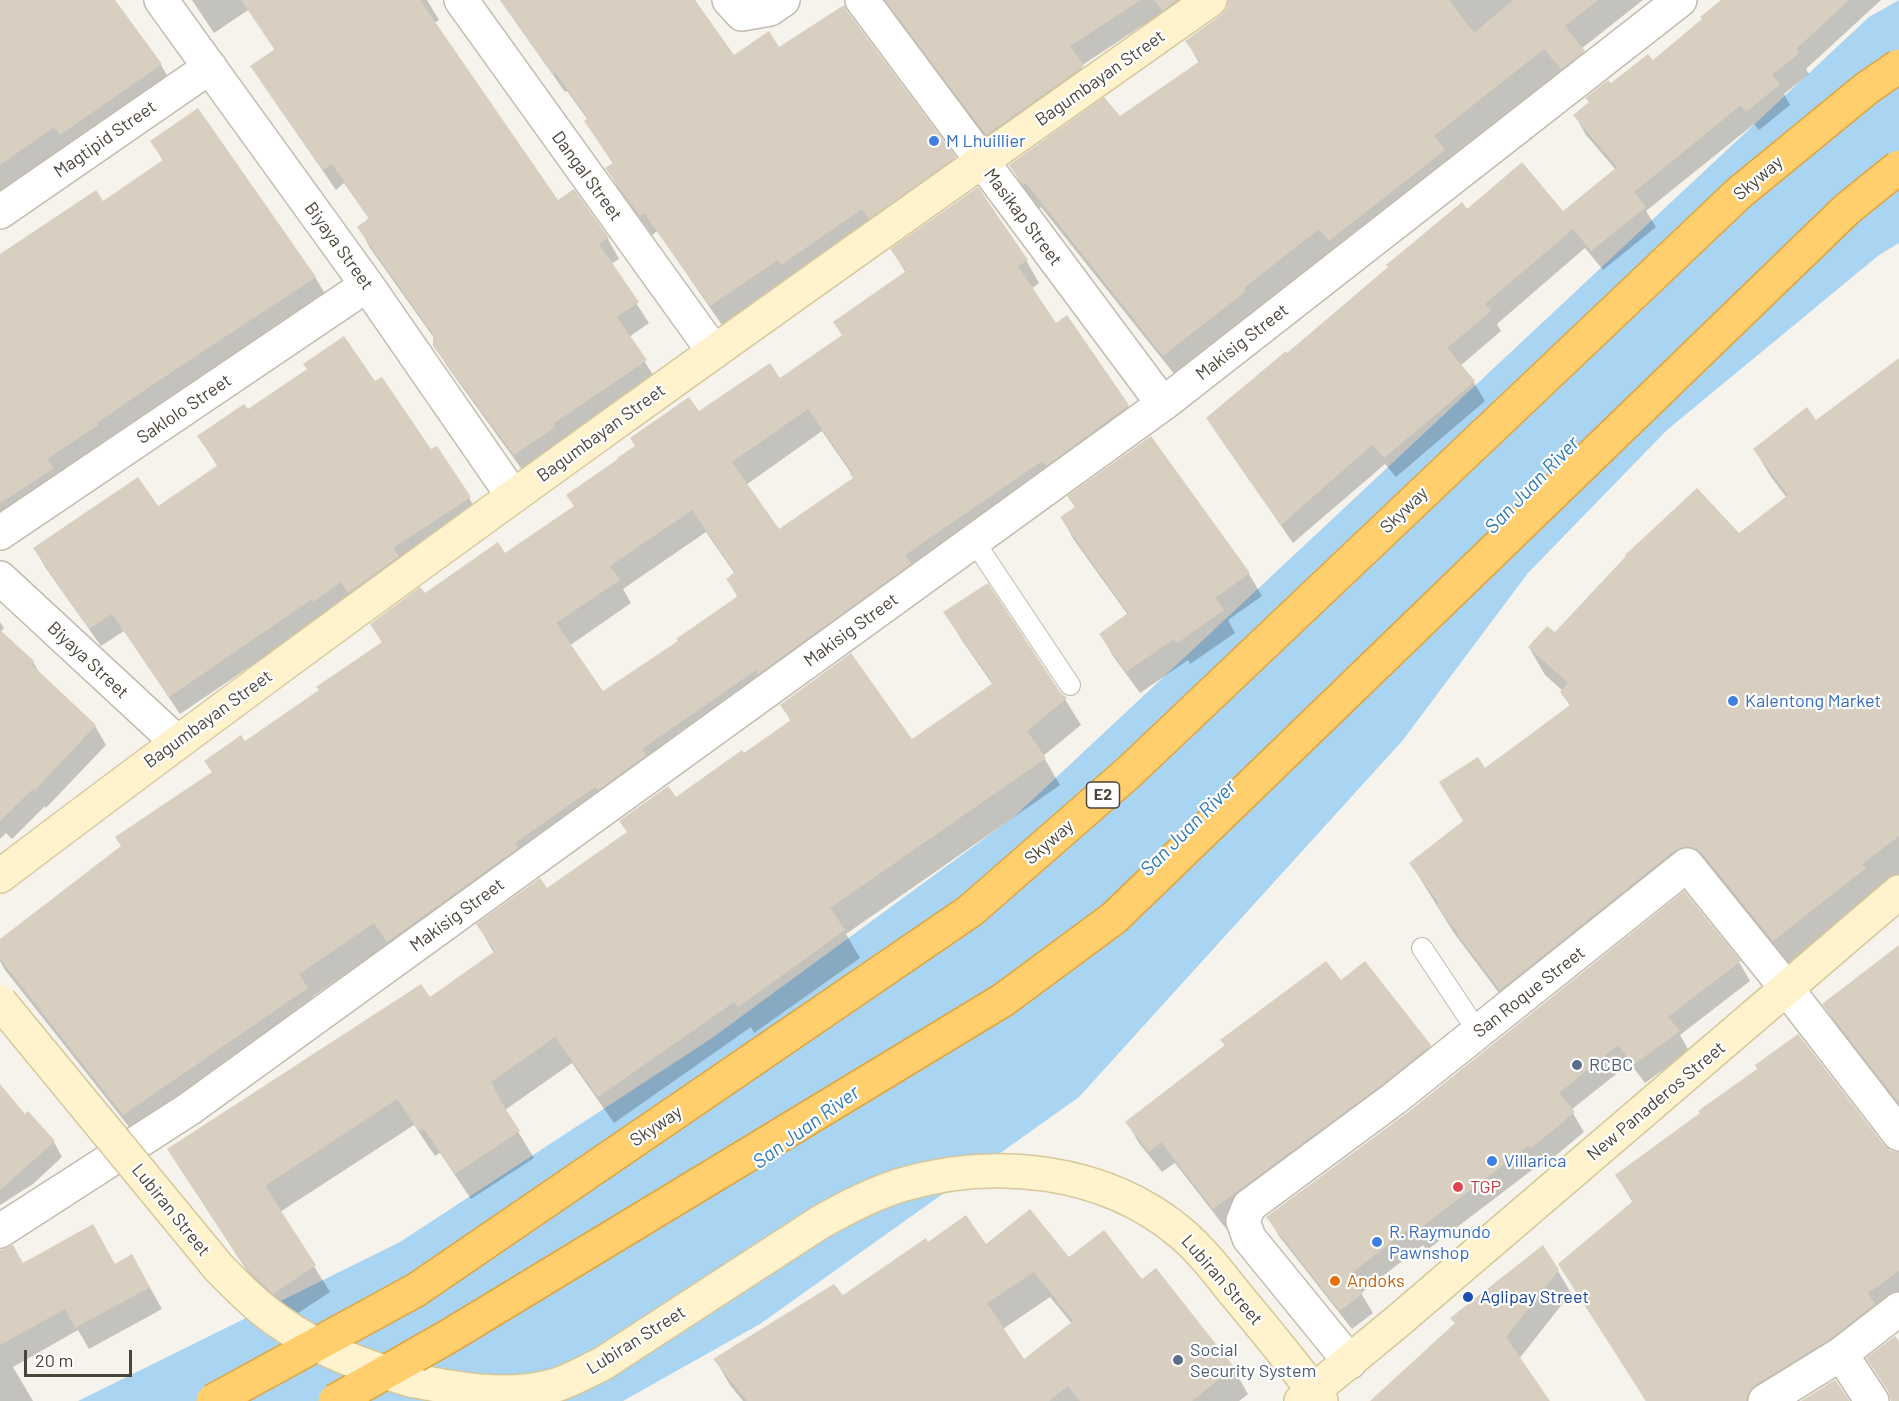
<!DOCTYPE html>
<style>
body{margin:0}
#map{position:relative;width:1899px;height:1401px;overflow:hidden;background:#f6f3ec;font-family:Barlow,sans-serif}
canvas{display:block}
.scale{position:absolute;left:24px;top:1350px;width:108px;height:27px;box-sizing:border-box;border:3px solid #4b4439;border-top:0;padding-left:8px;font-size:18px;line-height:21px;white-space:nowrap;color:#4b4439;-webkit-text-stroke:4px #fff;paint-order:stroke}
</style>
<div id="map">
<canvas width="1899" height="1401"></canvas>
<div class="scale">20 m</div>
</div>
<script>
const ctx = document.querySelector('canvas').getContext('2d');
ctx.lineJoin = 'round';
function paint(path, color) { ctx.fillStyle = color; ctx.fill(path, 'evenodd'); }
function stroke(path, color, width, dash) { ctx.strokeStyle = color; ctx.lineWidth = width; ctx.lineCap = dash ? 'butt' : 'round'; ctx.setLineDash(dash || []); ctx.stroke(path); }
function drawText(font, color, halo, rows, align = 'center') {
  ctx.font = font + ' Barlow,sans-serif'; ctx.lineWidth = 4.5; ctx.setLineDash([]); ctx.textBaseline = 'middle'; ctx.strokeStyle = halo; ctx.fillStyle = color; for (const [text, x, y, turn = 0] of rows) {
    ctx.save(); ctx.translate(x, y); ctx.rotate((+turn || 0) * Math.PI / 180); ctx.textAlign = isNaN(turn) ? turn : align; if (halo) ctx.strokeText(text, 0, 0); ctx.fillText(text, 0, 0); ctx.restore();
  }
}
const water = new Path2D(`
 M1899,0V243L1879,255L1667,430L1528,573L1403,740L1079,1097L760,1324L623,1401H78L400,1242L712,1038L1015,816L1869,17Z`);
const shadow = new Path2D(`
 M0,0H114L161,65L172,84L72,154L66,146L0,194Z
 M192,0H427L439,20L434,23L558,202L608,239L619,259L611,264L649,323L629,337L657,381L526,475L447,366L434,345V338L370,248L359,227L370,220L344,183L336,190L264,86L252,66L275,50L248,10L214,33Z
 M500,0H694L734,57L779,50L954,158L965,177L790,278L722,325L657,231L652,235L618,188L607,168L613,164L586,122L588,120L567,91L565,92Z
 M871,0H1220L1149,34L1143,25L1081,66L1093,86L998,154L890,8L881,2Z
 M1247,0H1643L1581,49L1598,76L1576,93L1559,73L1179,380L1041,207L1039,209L1025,191L1011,166L1119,118L1199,63L1187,41Z
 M1723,0H1881L1806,69L1809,74L1784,94L1790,105L1759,130L1754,124L1646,211L1656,227L1603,270L1585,248L1497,324L1501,331L1460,366L1473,381L1485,401L1396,477L1385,464L1293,543L1220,438L1208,419L1467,211L1563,213L1616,170L1586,135L1575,115L1611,86L1652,62L1703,20Z
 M152,141L315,277L327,297L0,530V256L103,203L163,161Z
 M892,250L1026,260L1039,283L1031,289L1056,325L1066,317L1128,406L1141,429L401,964L388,945L312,997L320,1011L137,1137L5,970L0,961V941L122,846L212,773L245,743L320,691L383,644L372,625L424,595L505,555L575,507L698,413L780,380L843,337L835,322L906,273ZM822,431L855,479L778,531L746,485ZM706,532L735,574L728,579L738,598L679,642L602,693L569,646L631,603L623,589Z
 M1899,360V874L1789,968L1700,874L1517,1017L1454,933L1411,864L1464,822L1484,770L1570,706L1562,692L1563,691L1545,675L1529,647L1739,535L1787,498L1771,477L1755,450L1816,422Z
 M375,383L469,498L480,516L323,617L180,714L124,631L101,646L45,567L35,549L157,508L218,467L199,437L248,411Z
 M1076,508L1249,574L1262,596L1228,620L1235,633L1190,664L1188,660L1140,693L1113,656L1101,634L1128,615L1074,540L1062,518Z
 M945,612L1065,699L1081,725L1043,756L1060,785L846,934L860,958L754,1033L751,1027L614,1123L572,1063L505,1110L534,1158L471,1199L440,1153L435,1156L414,1125L280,1212L330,1292L289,1319L262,1294L185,1176L169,1150L429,999L494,953L478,925L546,891L675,799L791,722L782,705L912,741L993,685L961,639Z
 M0,622L4,628L0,632L33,662L40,674L95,726L106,745L46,808L45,806L12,839L6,833L0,839Z
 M1684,893L1739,962L1750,981L1680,1035L1689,1051L1645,1083L1630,1063L1571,1110L1584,1132L1542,1167L1540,1164L1427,1250L1423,1245L1361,1293L1373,1313L1352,1329L1279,1236L1268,1217L1408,1114Z
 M1899,947V1107L1837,1027L1824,1005Z
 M1365,964L1430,1046L1442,1067L1396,1104L1227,1230L1175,1163L1162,1172L1139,1143L1127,1122L1340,982Z
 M0,1086L25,1116L28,1114L54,1142L62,1157L33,1184L0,1205Z
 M1883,1147L1891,1152L1899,1154V1302L1778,1401H1646L1560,1265L1633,1203L1617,1176Z
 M928,1244L985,1246L1069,1259L1142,1281L1233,1368L1248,1394L1239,1401H743L730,1385L715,1359L843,1297ZM1050,1297L1072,1324L1024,1361L1003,1329Z
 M0,1259L23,1265L115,1266L144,1277L162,1309L89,1349L78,1330L13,1367L33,1401H0Z
 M1558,1271L1571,1293L1519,1359L1548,1401H1388Z`);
const building = new Path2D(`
 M0,0H115L162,64L60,135L54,127L0,165Z
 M241,0H420L558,200L574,189L609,238L599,244L639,302L617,317L647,360L553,424L555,427L514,455L433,346V334L357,227L369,218L332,164L323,170L250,66L275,49Z
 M500,0H695L734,55L769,31L779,47L844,5L847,11L956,157L869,219L862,209L781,265L778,260L710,306L644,213L640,216L605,168L613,163L584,121L588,118L555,72L553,74Z
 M885,0H1141L1070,46L1084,66L986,135Z
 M1154,0H1177L1162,11Z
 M1228,0H1449L1474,33L1513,0H1598L1565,26L1585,51L1561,69L1544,49L1434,136L1445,150L1329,241L1319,229L1244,288L1246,291L1163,356L1026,183L1023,185L1009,165L1104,97L1120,116L1200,61L1185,41L1221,15L1227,8Z
 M1721,0H1849L1796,49L1799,53L1772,75L1780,84L1746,112L1741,105L1634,192L1646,207L1591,251L1573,229L1485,304L1491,311L1447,348L1475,381L1384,458L1372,445L1281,525L1206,418L1286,351L1287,353L1388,267L1386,265L1462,202L1467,209L1522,162L1563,211L1617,167L1573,115L1589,102L1585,98L1608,80L1611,83L1648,54L1653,60L1702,19L1700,17Z
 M198,108L316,277L155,383L97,423L98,425L47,459L54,468L0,503V254L96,190L103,201L163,160L150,141Z
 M978,187L1028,260L1018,266L1056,323L1067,315L1129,405L1046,466L1042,461L905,555L911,564L758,674L756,670L642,749L646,755L598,790L595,787L515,843L518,848L387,942L374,923L299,974L308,988L123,1115L0,959V939L121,846L115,837L212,772L204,761L241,735L245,741L319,690L316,687L382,642L370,624L420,587L425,593L498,542L505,553L574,506L566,495L618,459L617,458L635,446L630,438L689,397L699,411L770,363L780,378L842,335L833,322L906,271L890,249ZM808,409L852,472L850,474L853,478L779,529L732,462ZM692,510L735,572L726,579L738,596L676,639L678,641L603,691L556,623L620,580L610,566Z
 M344,336L375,381L382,377L431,449L437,446L471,497L393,548L399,556L348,593L341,582L313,602L312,599L169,697L112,614L89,629L33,548L138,477L158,506L218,465L197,436L244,404L248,409L307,369L303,364Z
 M1899,358V836L1862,864L1866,868L1773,941L1702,853L1693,847H1684L1675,850L1500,990L1457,934L1458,933L1436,905L1439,903L1409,863L1463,821L1439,782L1478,757L1485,768L1570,705L1560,692L1568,683L1528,647L1547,626L1555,632L1626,556L1625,555L1697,488L1739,533L1788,495L1753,449L1807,407L1816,420Z
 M1151,436L1250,573L1215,598L1224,610L1177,643L1174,639L1126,672L1099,634L1128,613L1060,517L1075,507L1067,496Z
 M988,583L1060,692L1067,698L1027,731L1046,758L830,908L845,930L738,1007L734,1002L598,1097L555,1037L491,1082L503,1105L520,1131L455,1174L423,1128L419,1131L397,1099L265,1186L316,1265L273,1294L245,1267L167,1149L421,984L430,997L495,951L476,924L540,878L547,888L627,832L619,821L668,786L676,797L742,750L744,753L791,720L780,705L851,653L912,739L993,683L943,612Z
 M0,630L34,661L31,664L96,725L35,790L33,789L0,821Z
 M1684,891L1741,961L1668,1017L1680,1031L1633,1065L1618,1045L1559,1093L1575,1112L1530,1149L1528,1146L1415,1232L1411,1227L1349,1275L1363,1293L1340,1311L1266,1217L1407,1113Z
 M1899,945V1103L1822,1004Z
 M1326,961L1341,980L1365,961L1431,1045L1384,1083L1213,1209L1161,1142L1149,1152L1125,1122L1225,1045L1220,1040Z
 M1798,1034L1884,1145L1891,1151L1899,1152V1271L1868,1293L1875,1304L1830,1339L1755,1385L1749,1392L1746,1401H1646L1558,1264L1633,1201L1615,1175L1700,1113L1698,1111L1757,1069L1755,1065Z
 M0,1084L25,1114L28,1111L55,1141L0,1190Z
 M1030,1209L1069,1257L1104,1230L1142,1279L1156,1268L1234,1367L1192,1401H1080L1068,1386L1049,1401H747L713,1359L834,1284L843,1295L926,1238L928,1242L966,1215L986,1244ZM1034,1272L1073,1321L1024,1359L987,1303Z
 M93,1224L115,1264L132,1254L150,1287L75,1328L65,1309L0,1345V1250L13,1245L23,1263Z
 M1543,1245L1559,1270L1506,1337L1550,1401H1370L1455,1323L1450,1318Z
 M1895,1336L1899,1341V1401H1891L1888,1391L1866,1358Z
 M1835,1380L1850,1401H1801Z`);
const lane = new Path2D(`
 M974,541L1070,685
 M1422,948L1478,1032`);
const street = new Path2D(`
 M161,0L367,285L513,496
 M461,0L714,352
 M729,0L742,14L770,9L783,0
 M862,0L1163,404
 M0,212L210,67
 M0,533L367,285
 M0,578L177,742
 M0,1231L189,1109L1163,404L1680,0
 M1841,1354L1872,1401
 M1350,1362L1249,1238L1243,1221L1249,1206L1395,1098L1687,865L1787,989L1899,1134
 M1765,1401L1841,1354L1899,1309`);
const secondary = new Path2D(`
 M0,876C397,575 803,287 1210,0
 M410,1380C458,1389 507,1399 556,1385C572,1380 587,1371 602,1364L819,1223C845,1208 872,1194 901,1185C995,1157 1105,1169 1181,1233C1201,1250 1217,1271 1233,1291C1263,1327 1293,1363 1321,1401
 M1301,1401L1398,1321L1899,892`);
const secondaryBridge = new Path2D(`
 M0,1002L219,1268C238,1287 256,1306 278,1321C318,1350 364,1366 410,1380`);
const highwayBridge = new Path2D(`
 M213,1401L416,1290L970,911L1128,773L1739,193L1867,88L1899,66
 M335,1401L449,1336L1003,1000L1114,918L1847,209L1899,167`);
const markers = [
 [934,141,6,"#3f7fe0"],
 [1733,701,6,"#3f7fe0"],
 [1577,1065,6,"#5c6f8a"],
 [1492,1161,6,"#3f7fe0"],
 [1458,1187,6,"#e0444e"],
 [1377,1242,6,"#3f7fe0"],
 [1335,1281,6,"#e8710a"],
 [1468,1297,6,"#1a4fb4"],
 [1178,1360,6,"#5c6f8a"]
];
const shields = [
 [1103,795,33]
];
const shieldNames = [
 ["E2",1103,795]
];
const streetNames = [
 ["Bagumbayan Street",1100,78,-35],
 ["Magtipid Street",105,139,-35],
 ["Dangal Street",587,176,54],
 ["Skyway",1758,178,-40],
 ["Masikap Street",1023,217,53],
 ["Biyaya Street",339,246,54],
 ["Makisig Street",1242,342,-38],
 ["Saklolo Street",184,409,-34],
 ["Bagumbayan Street",601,433,-36],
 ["Skyway",1404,510,-44],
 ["Makisig Street",851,630,-36],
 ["Biyaya Street",88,660,43],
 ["Bagumbayan Street",208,719,-36],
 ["Skyway",1049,842,-41],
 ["Makisig Street",457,915,-36],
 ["San Roque Street",1529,992,-38],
 ["New Panaderos Street",1656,1101,-40],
 ["Skyway",656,1126,-34],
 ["Lubiran Street",171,1210,51],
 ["Lubiran Street",1222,1280,49],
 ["Lubiran Street",636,1340,-32]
];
const shopNames = [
 ["M Lhuillier",946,141],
 ["Kalentong Market",1745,701],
 ["Villarica",1504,1161],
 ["R. Raymundo",1389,1232],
 ["Pawnshop",1389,1253]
];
const serviceNames = [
 ["RCBC",1589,1065],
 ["Social",1190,1350],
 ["Security System",1190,1371]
];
const healthNames = [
 ["TGP",1470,1187]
];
const foodNames = [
 ["Andoks",1347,1281]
];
const transitNames = [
 ["Aglipay Street",1480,1297]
];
const waterNames = [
 ["San Juan River",1532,485,-46],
 ["San Juan River",1188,828,-45],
 ["San Juan River",806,1127,-36]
];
paint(water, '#a9d4f2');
paint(shadow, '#0003');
paint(building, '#d8cfc1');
stroke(lane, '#c2bbae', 22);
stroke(street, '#c2bbae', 36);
stroke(secondary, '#d6c79b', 36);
stroke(lane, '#fff', 20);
stroke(street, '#fff', 33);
stroke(secondary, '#fff3cd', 33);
stroke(secondaryBridge, '#d6c79b', 36, []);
stroke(highwayBridge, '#e0a43c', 36, []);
stroke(secondaryBridge, '#fff3cd', 33);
stroke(highwayBridge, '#ffcf6e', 33);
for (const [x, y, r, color] of markers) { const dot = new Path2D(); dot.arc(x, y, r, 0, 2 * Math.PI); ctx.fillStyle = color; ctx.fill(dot); stroke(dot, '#fff', 2); }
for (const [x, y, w] of shields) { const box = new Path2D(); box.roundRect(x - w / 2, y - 13, w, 26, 4.5); ctx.fillStyle = '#fff'; ctx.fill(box); stroke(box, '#4b4439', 1.5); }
drawText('bold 16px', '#4b4439', null, shieldNames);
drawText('18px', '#4b4439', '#fff', streetNames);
drawText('18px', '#366cbe', '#fff', shopNames, 'left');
drawText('18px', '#4e5e75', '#fff', serviceNames, 'left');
drawText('18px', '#be3a42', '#fff', healthNames, 'left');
drawText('18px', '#c56008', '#fff', foodNames, 'left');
drawText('18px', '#164399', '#fff', transitNames, 'left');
drawText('italic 20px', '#2e7ab2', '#fff', waterNames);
</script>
